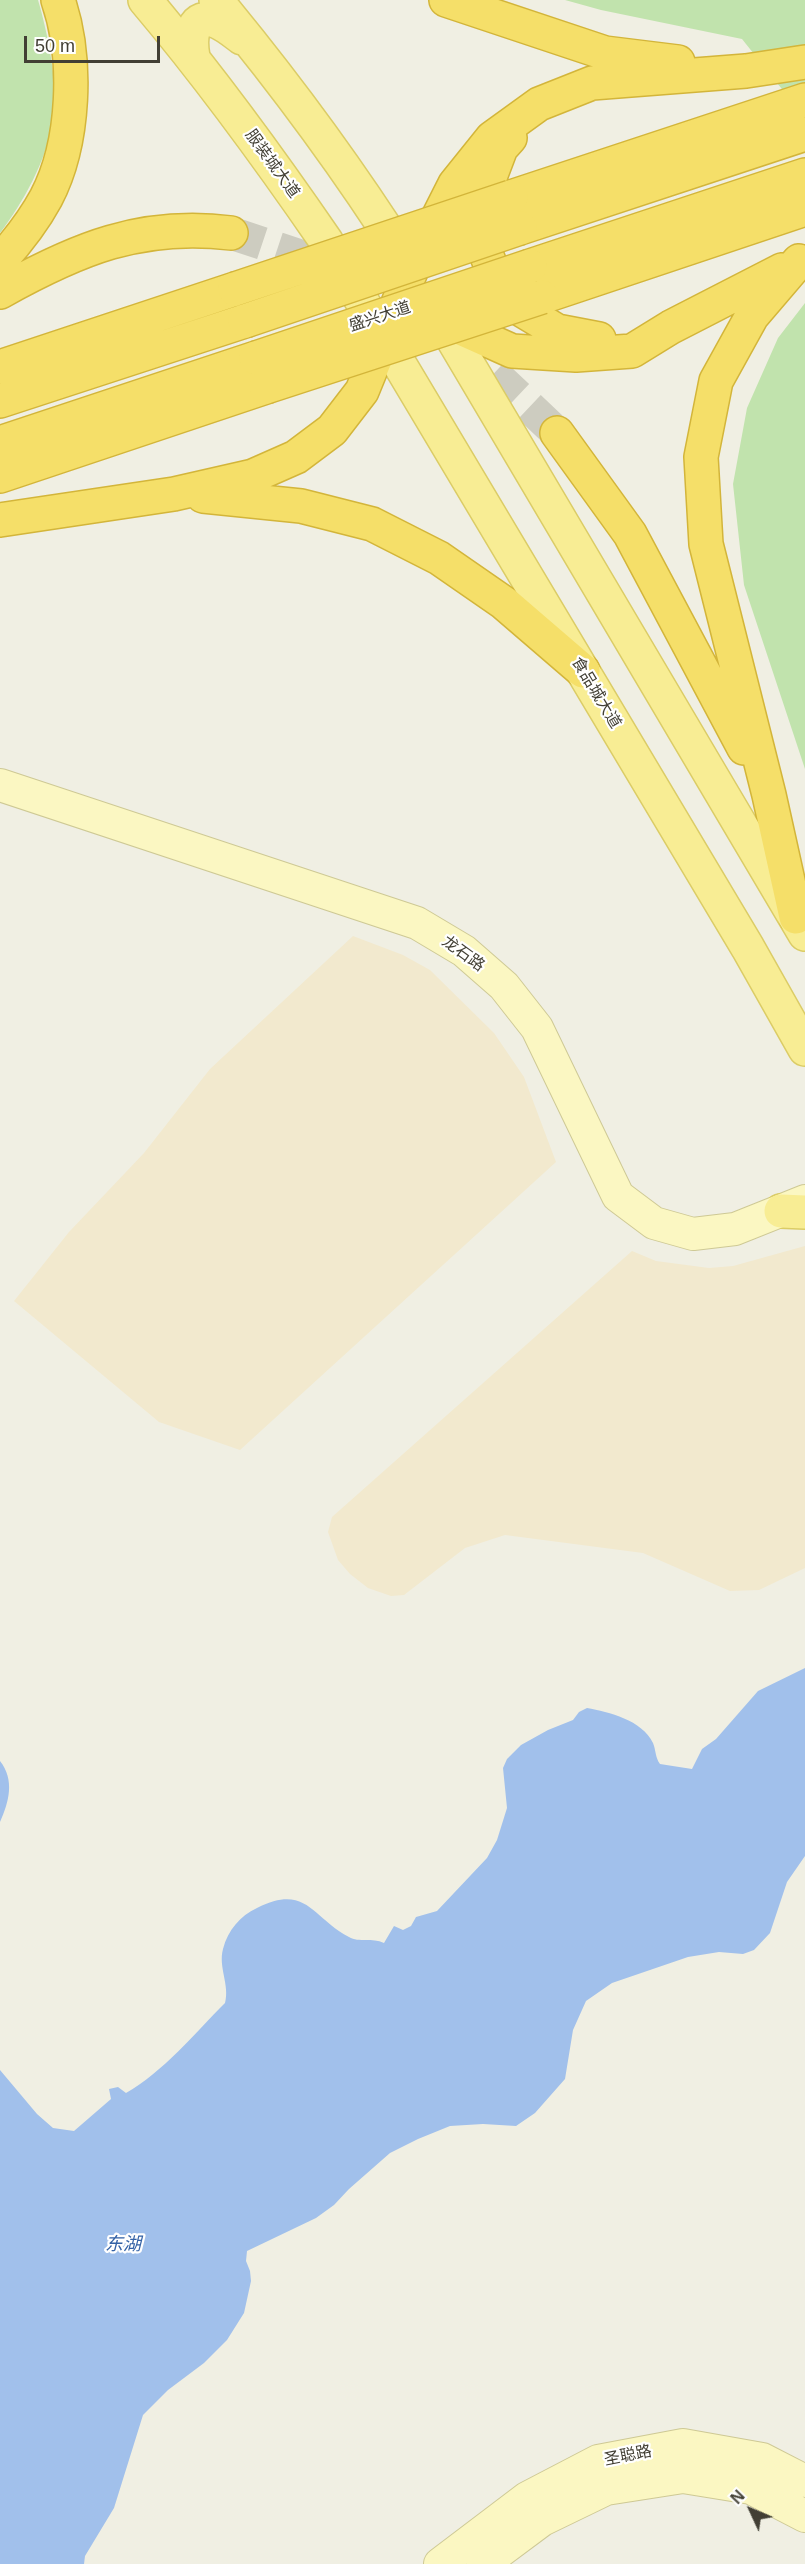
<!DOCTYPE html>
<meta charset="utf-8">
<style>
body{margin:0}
#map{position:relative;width:805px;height:2564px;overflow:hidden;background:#f0efe3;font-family:Helvetica,sans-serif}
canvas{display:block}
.north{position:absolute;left:721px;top:2480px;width:60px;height:60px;-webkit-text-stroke:4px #fff;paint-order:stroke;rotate:314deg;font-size:16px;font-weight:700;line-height:24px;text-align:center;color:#423f34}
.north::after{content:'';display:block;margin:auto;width:21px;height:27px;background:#423f34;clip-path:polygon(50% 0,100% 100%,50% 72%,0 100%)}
.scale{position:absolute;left:24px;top:36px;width:136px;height:27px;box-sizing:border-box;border:3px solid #423f34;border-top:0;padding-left:8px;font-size:18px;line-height:21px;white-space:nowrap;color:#423f34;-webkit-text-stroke:4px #fff;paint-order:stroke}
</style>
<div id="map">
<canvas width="805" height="2564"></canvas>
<div class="north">N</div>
<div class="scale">50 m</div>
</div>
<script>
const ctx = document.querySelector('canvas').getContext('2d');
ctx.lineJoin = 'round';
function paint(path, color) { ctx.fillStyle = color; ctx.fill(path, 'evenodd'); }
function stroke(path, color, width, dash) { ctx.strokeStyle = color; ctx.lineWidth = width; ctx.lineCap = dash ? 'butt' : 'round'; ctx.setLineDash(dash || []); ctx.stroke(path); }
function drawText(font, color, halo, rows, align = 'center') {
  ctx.font = font + ' Helvetica,"Noto Sans SC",sans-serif'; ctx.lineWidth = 4.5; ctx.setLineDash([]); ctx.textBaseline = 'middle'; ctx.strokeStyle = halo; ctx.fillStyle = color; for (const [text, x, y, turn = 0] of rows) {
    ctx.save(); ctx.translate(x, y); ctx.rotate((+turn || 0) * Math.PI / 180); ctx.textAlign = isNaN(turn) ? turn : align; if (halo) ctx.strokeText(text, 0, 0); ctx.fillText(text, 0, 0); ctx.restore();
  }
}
const commercial = new Path2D(`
 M353,936L403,955L430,970L494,1033L524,1077L556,1162L240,1450L159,1422L14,1301L69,1232L144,1153L210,1069Z
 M805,1246V1568L759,1590L730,1591L643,1553L505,1535L465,1548L404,1595L391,1596L368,1588L350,1574L338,1560L328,1532L332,1517L632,1251L656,1261L709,1268L733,1266Z`);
const green = new Path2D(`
 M0,0H38C48,34 59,87 53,122C45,163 24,201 0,233Z
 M565,0H805V118L742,39L601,10Z
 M805,303V769L744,585L733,484L747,408L778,338Z`);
const water = new Path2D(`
 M805,1668V1856L787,1882L770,1933L754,1950L743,1954L719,1952L688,1957L612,1983L586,2001L573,2030L565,2079L535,2113L516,2126L483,2124L450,2126L418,2139L390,2153L349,2189L334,2205L316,2218L247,2251L246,2261L250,2271L251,2281L244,2313L227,2340L204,2363L168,2390L143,2415L114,2508L85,2556L84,2564H0V2070L37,2114L53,2128L74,2131L111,2099L109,2089L118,2087L126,2093C162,2073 196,2032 225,2003C230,1985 218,1967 223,1949C228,1930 240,1916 257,1908C307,1883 312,1918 349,1937C359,1943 372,1937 384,1943L394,1926L403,1930L411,1926L416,1917L437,1911L487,1858L497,1840L507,1808L503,1768L507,1759L521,1745L548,1730L573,1720L579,1712L587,1708C609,1712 642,1720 653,1743C656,1750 655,1757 660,1764L692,1769L702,1749L716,1739L758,1691Z
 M0,1761C15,1780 9,1802 0,1822Z`);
const highwayTunnel = new Path2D(`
 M231,233L306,258L332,272
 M454,345L487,367L557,433`);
const secondary = new Path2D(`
 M0,785L417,923L464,951L504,986L537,1028L618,1196L654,1223L693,1234L735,1229L805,1201
 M440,2564L527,2498L598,2461L683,2445L762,2459L805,2481
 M483,2564L542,2520L606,2489L683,2477L751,2488L805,2516`);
const primary = new Path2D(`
 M145,0C210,77 269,158 326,241L748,948L805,1049
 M216,0C284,82 349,170 406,260
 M193,57C190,40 190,10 218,22C227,26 235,33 242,38
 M434,307L805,934
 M781,1211L805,1212`);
const highway = new Path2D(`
 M446,0L605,53L678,62
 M510,138L501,148L481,201V241L496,279L522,310L557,331L599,339
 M511,197L805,100
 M520,228L805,134
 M0,261C18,241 33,222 46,198C75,143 78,58 58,0
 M530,266L805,175
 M0,292C77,249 141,222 231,233
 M542,297L805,209
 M436,317L512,351L576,355L632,351L671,327L782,270
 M0,367L235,289
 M0,401L245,321
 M557,433L630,534L744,748
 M0,443L256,358
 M0,476L266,387
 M203,496L301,506L372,524L439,558L504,603L583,671
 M0,520L174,494L253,476L296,457L332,430L362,391L412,269L455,184L492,138L539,104L592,83L746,71L805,62
 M796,917L769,795L706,544L701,457L716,381L752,316L799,261`);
const highwayBridge = new Path2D(`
 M235,289L511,197
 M245,321L520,228
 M256,358L530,266
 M266,387L542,297`);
const streetNames = [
 ["服装城大道",272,164,54],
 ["盛兴大道",380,317,-18],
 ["食品城大道",596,693,59],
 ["龙石路",463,954,36],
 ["圣聪路",628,2456,-11]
];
const waterNames = [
 ["东湖",123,2245]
];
paint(commercial, '#f2e9ce');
paint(green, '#c1e3ad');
paint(water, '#a1c0eb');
stroke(highwayTunnel, '#cdccc0', 33, [33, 16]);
stroke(secondary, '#cec995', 34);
stroke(primary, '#dbcc66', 36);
stroke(highway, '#d3b53a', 36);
stroke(secondary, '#fbf7c2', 32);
stroke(primary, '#f8ed94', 33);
stroke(highway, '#f5df69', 33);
stroke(highwayBridge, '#d3b53a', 36, []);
stroke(highwayBridge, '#f5df69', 33);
drawText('16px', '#423f34', '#fff', streetNames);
drawText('italic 18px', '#3462a6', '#fff', waterNames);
</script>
